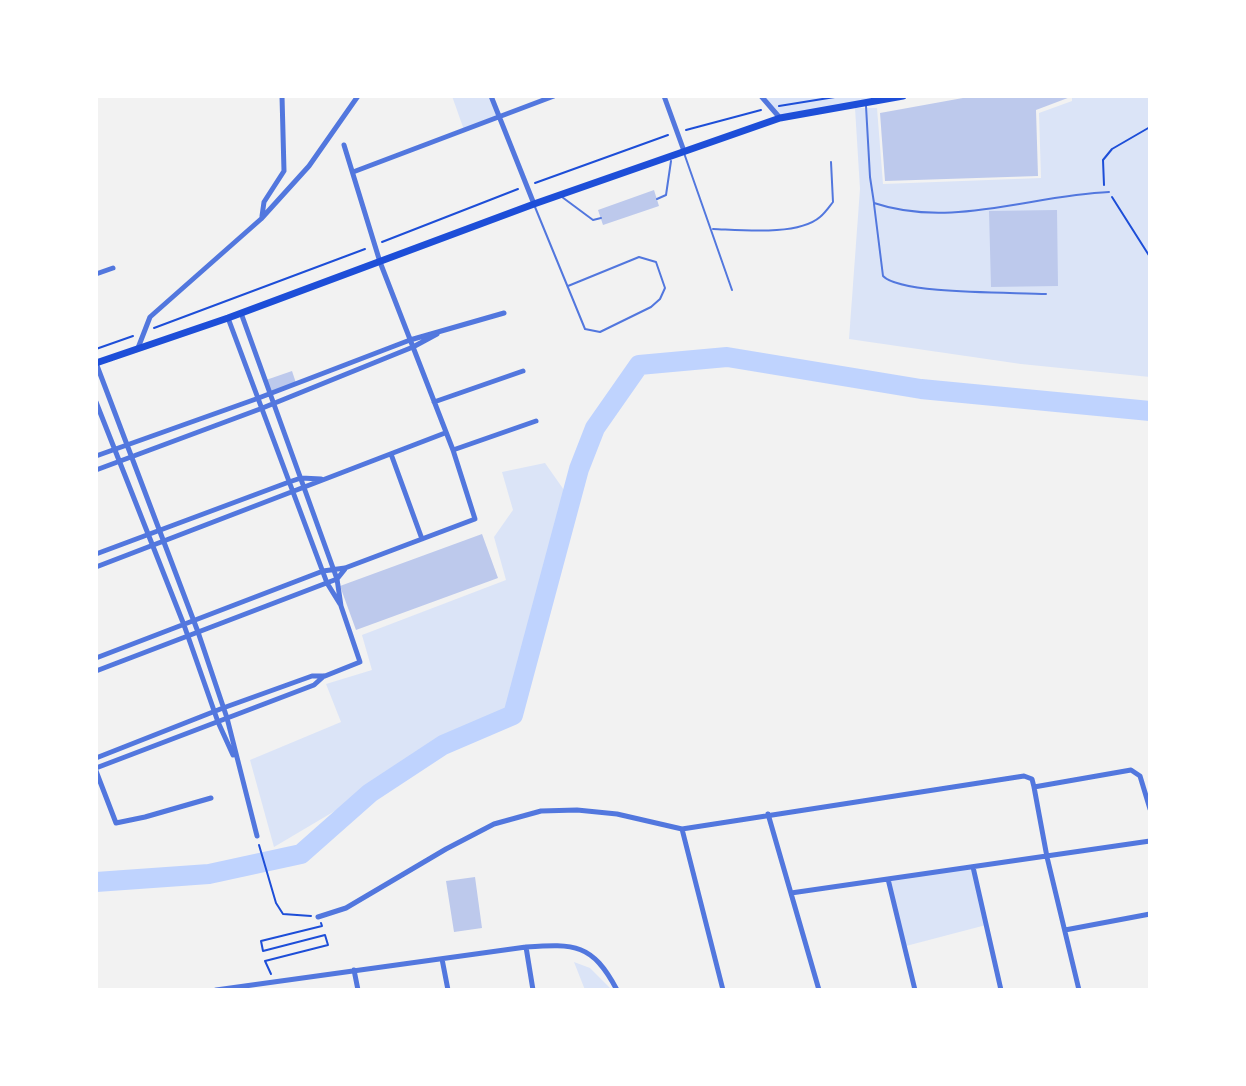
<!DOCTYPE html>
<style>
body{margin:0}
#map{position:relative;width:1246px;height:1086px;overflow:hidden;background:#f2f2f2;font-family:"Work Sans",sans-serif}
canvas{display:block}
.frame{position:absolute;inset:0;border:98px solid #fff;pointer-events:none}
</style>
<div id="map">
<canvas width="1246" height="1086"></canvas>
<div class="frame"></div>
</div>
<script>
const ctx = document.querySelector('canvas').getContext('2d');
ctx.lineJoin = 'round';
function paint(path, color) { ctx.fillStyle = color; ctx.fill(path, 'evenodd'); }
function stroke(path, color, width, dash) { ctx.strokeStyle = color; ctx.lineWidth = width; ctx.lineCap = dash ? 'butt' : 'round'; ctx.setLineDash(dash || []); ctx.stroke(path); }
const green = new Path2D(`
 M452,96H491L499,117L464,130Z
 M763,96H909V97L780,118Z
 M1072,96H1150V377L1021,364L849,339L860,189L855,108H877L883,184L1041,178L1039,113L1072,101Z
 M545,463L564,490L512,706L274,847L250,760L341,722L326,684L372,670L362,635L506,580L494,537L513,510L502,472Z
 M973,867L986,925L906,946L888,879Z
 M574,962L590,968L612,990H585Z`);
const river = new Path2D(`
 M96,882L209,874L301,854L370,793L443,745L513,715L579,469L595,428L639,365L727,357L921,389L1150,411`);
const building = new Path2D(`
 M974,96H1073L1036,110L1038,176L885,181L880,113Z
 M654,190L659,206L603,225L598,210Z
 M1057,210L1058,286L991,287L989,211Z
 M292,371L296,383L271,392L266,380Z
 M482,534L498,578L356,630L340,586Z
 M475,877L482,928L454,932L446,881Z`);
const path = new Path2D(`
 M779,106L841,96
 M686,130L761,110
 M535,183L668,135
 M1104,185L1103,160L1112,149L1150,127
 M1112,197L1150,257
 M382,242L518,189
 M154,328L365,249
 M96,349L133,336
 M259,845L276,903L283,914L311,916
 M271,974L265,961L328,945L325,935L263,951L261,941L322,926L321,923`);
const service = new Path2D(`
 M866,106L870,177L874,203C951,229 1032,195 1109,192
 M684,153L732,290
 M562,197L593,220L601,218
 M657,199L666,195L671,161
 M874,204L883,276C901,295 1015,292 1046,294
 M535,207L585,329L600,332L651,307L660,299L665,288L656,262L639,257L568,286
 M713,229C741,230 798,236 820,217C825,213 829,207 833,202L831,162`);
const minor = new Path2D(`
 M491,96L534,204
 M664,96L684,151
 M761,96L780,118
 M353,172L554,96
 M262,216L264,202L284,171L282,96
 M96,274L113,268
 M228,318L327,583L340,604
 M138,348L150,317L261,219L309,166L358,96
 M96,363L198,632L227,718L257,836
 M96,402L184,625L218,722L233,755
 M434,402L523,371
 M453,450L536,421
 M391,454L422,539
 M96,456L256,399L410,340L504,313
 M96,470L260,409L413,347L437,334
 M96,554L289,482L301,478L321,479
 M96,567L445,433
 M96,658L323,571L345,568L475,519L453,450L380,262L344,145
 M96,671L337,579L345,569
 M96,758L223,708L312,676H325L360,662L341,606L337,579L241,313
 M96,768L314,685L324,676
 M96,771L116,823L145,817L211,798
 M1034,787L1047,857L1079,990
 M768,814L819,990
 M682,829L723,990
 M973,867L1001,990
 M888,879L915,990
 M791,893L1150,841
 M318,917L346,908L446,849L494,824L541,811L577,810L617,814L682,829L1024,776L1032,779L1034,787L1131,770L1140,776L1150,809
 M1065,930L1150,914
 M526,947L533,990
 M442,959L448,990
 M354,970L358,990
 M216,990L526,947C575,944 592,943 617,990`);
const secondary = new Path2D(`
 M96,363L228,318L534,204L780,118L903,96`);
paint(green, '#dbe4f7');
stroke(river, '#bfd3fe', 20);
paint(building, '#bdc9ec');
stroke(path, '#1d4ed8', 2);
stroke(service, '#5277de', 2);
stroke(minor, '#5277de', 5);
stroke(secondary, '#1d4ed8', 7);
</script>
